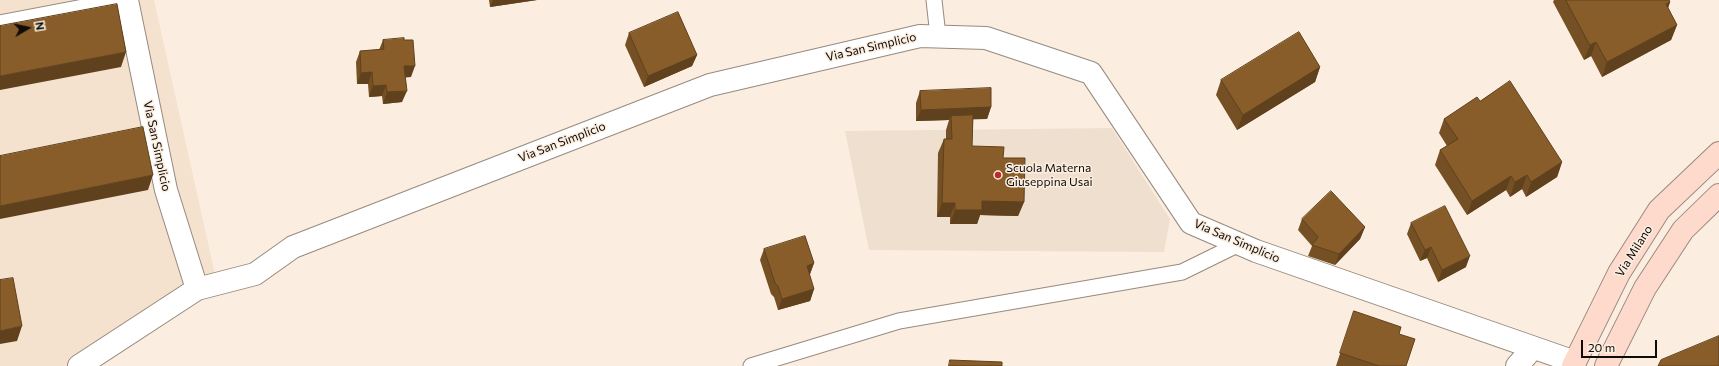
<!DOCTYPE html>
<style>
body{margin:0}
#map{position:relative;width:1719px;height:366px;overflow:hidden;background:#fbeee0;font-family:Commissioner,sans-serif}
canvas{display:block}
.north{position:absolute;left:8px;top:8px;width:40px;height:40px;-webkit-text-stroke:3px #fbeee0;paint-order:stroke;rotate:81deg;font-size:11px;font-weight:700;line-height:16px;text-align:center;color:#0f0b07}
.north::after{content:'';display:block;margin:auto;width:14px;height:18px;background:#0f0b07;clip-path:polygon(50% 0,100% 100%,50% 72%,0 100%)}
.scale{position:absolute;left:1581px;top:340px;width:76px;height:18px;box-sizing:border-box;border:2px solid #0f0b07;border-top:0;padding-left:5px;font-size:12px;line-height:14px;white-space:nowrap;color:#0f0b07;-webkit-text-stroke:3px #fbeee0;paint-order:stroke}
</style>
<div id="map">
<canvas width="1719" height="366"></canvas>
<div class="north">N</div>
<div class="scale">20 m</div>
</div>
<script>
const ctx = document.querySelector('canvas').getContext('2d');
ctx.lineJoin = 'round';
function paint(path, color) { ctx.fillStyle = color; ctx.fill(path, 'evenodd'); }
function stroke(path, color, width, dash) { ctx.strokeStyle = color; ctx.lineWidth = width; ctx.lineCap = dash ? 'butt' : 'round'; ctx.setLineDash(dash || []); ctx.stroke(path); }
function drawText(font, color, halo, rows, align = 'center') {
  ctx.font = font + ' Commissioner,sans-serif'; ctx.lineWidth = 3; ctx.setLineDash([]); ctx.textBaseline = 'middle'; ctx.strokeStyle = halo; ctx.fillStyle = color; for (const [text, x, y, turn = 0] of rows) {
    ctx.save(); ctx.translate(x, y); ctx.rotate((+turn || 0) * Math.PI / 180); ctx.textAlign = isNaN(turn) ? turn : align; if (halo) ctx.strokeText(text, 0, 0); ctx.fillText(text, 0, 0); ctx.restore();
  }
}
const built = new Path2D(`
 M0,0H154L216,279L94,366H0Z`);
const education = new Path2D(`
 M1112,128L1170,219L1164,252L869,250L845,131Z`);
const service = new Path2D(`
 M934,0L938,36
 M0,23L120,0
 M751,366L899,321L1182,272L1239,244`);
const minor = new Path2D(`
 M127,0L166,190L197,289
 M79,366L197,289L255,274L293,247L710,85L920,36L986,38L1091,73L1191,223L1256,251L1575,362
 M1517,366L1533,348`);
const secondary = new Path2D(`
 M1573,366L1619,273L1659,210L1719,153
 M1606,366L1645,288L1683,230L1719,195`);
const wall = new Path2D(`
 M489,0H537L490,7Z
 M1554,0H1669L1670,2L1668,8L1677,25L1671,40L1602,77L1591,56L1584,60L1553,2Z
 M629,33L697,55L692,66L644,87L625,45Z
 M383,40L411,77H405L402,102L383,104L382,96L369,97L368,84H357L356,62L360,51L379,50Z
 M1320,67L1315,82L1237,130L1216,95L1221,80Z
 M920,91L991,107L987,119H973L972,146L1003,158L1024,202L1018,216L980,215L977,224H950V217H937L938,153L944,139H946V130L949,120L916,121V103Z
 M1480,101L1562,162L1557,177L1526,197L1522,189L1510,197L1506,190L1467,215L1435,165L1440,150L1447,146L1439,133L1444,119Z
 M1302,219L1365,227L1360,239L1335,265L1308,256L1312,246L1298,230Z
 M1411,223L1466,267L1438,282L1427,258L1420,261L1407,234Z
 M764,249L814,263L810,274L809,275L814,289L810,301L778,310L774,297L771,294L760,260Z
 M1354,311L1399,334L1406,366H1336Z`);
const shadedWall = new Path2D(`
 M493,0H537L490,7Z
 M1670,2L1665,17L1666,4Z
 M1677,25L1671,40L1602,77L1607,62Z
 M1596,42L1591,56L1584,60L1590,45Z
 M126,52L121,67L0,90V76Z
 M697,55L692,66L644,87L648,76Z
 M404,66H415L411,77L400,78Z
 M1320,67L1315,82L1237,130L1243,115Z
 M372,72L368,84H357L361,73Z
 M386,85L382,96L369,97L373,86Z
 M407,91L402,102L383,104L387,92Z
 M991,107L987,119L951,120V116L949,120L916,121L921,110Z
 M1562,162L1557,177L1526,197L1531,182Z
 M153,175L148,190L0,219V206Z
 M1527,175L1522,189L1510,197L1515,182Z
 M1511,176L1506,190L1467,215L1472,201Z
 M982,201L1024,202L1018,216L980,215L977,224H950L955,210Z
 M942,203H955L950,217H937Z
 M1365,227L1360,239L1335,265L1339,254Z
 M1431,247L1427,258L1420,261L1425,250Z
 M1470,256L1466,267L1438,282L1442,270Z
 M814,263L810,274L803,278L807,266Z
 M814,289L810,301L778,310L782,299Z
 M22,326L17,341L0,344V331Z`);
const building = new Path2D(`
 M1566,0H1669L1670,2L1666,4L1677,25L1607,62L1596,42L1590,45Z
 M117,4L126,52L0,76V26Z
 M678,12L697,55L648,76L629,33Z
 M1299,32L1320,67L1243,115L1221,80Z
 M404,38V40H413L415,66H404L407,91L387,92L386,85L373,86L372,72L361,73L360,51L384,49L383,40Z
 M1510,81L1562,162L1531,182L1527,175L1515,182L1511,176L1472,201L1440,150L1458,139L1444,119L1477,97L1480,101Z
 M991,88V107L921,110L920,91Z
 M973,115L972,146L1004,147L1003,158H1025L1024,202L982,201V210H955V203H942L944,139H952L951,116Z
 M143,127L153,175L0,206V156Z
 M1331,191L1365,227L1339,254L1312,245L1318,237L1302,219Z
 M1445,206L1470,256L1442,270L1431,247L1425,250L1411,223Z
 M805,236L814,263L807,266L814,289L782,299L778,286L775,283L764,249Z
 M13,278L22,326L0,331V280Z
 M1354,311L1401,327L1399,334L1415,339L1406,366H1379L1340,353Z
 M1719,336V366H1658L1661,360Z
 M950,360L1002,362V366H949Z`);
const markers = [
 [998,175,4,"#bc2e24"]
];
const streetNames = [
 ["Via San Simplicio",871,47,-13],
 ["Via San Simplicio",562,142,-21],
 ["Via San Simplicio",157,146,78],
 ["Via San Simplicio",1237,241,23],
 ["Via Milano",1634,251,-58]
];
const poiNames = [
 ["Scuola Materna",1006,168],
 ["Giuseppina Usai",1006,182]
];
paint(built, '#f4e1ce');
paint(education, '#efdfce');
stroke(service, '#978a7e', 17);
stroke(minor, '#978a7e', 24);
stroke(secondary, '#978a7e', 24);
stroke(service, '#fff', 15);
stroke(minor, '#fff', 22);
stroke(secondary, '#fedacc', 22);
paint(wall, '#755024');
paint(shadedWall, '#5f411d');
paint(building, '#885d2a');
stroke(building, '#5f411d', 1);
for (const [x, y, r, color] of markers) { const dot = new Path2D(); dot.arc(x, y, r, 0, 2 * Math.PI); ctx.fillStyle = color; ctx.fill(dot); stroke(dot, '#fbeee0', 1.5); }
drawText('12px', '#0f0b07', '#fbeee0', streetNames);
drawText('12px', '#0f0b07', '#fbeee0', poiNames, 'left');
</script>
